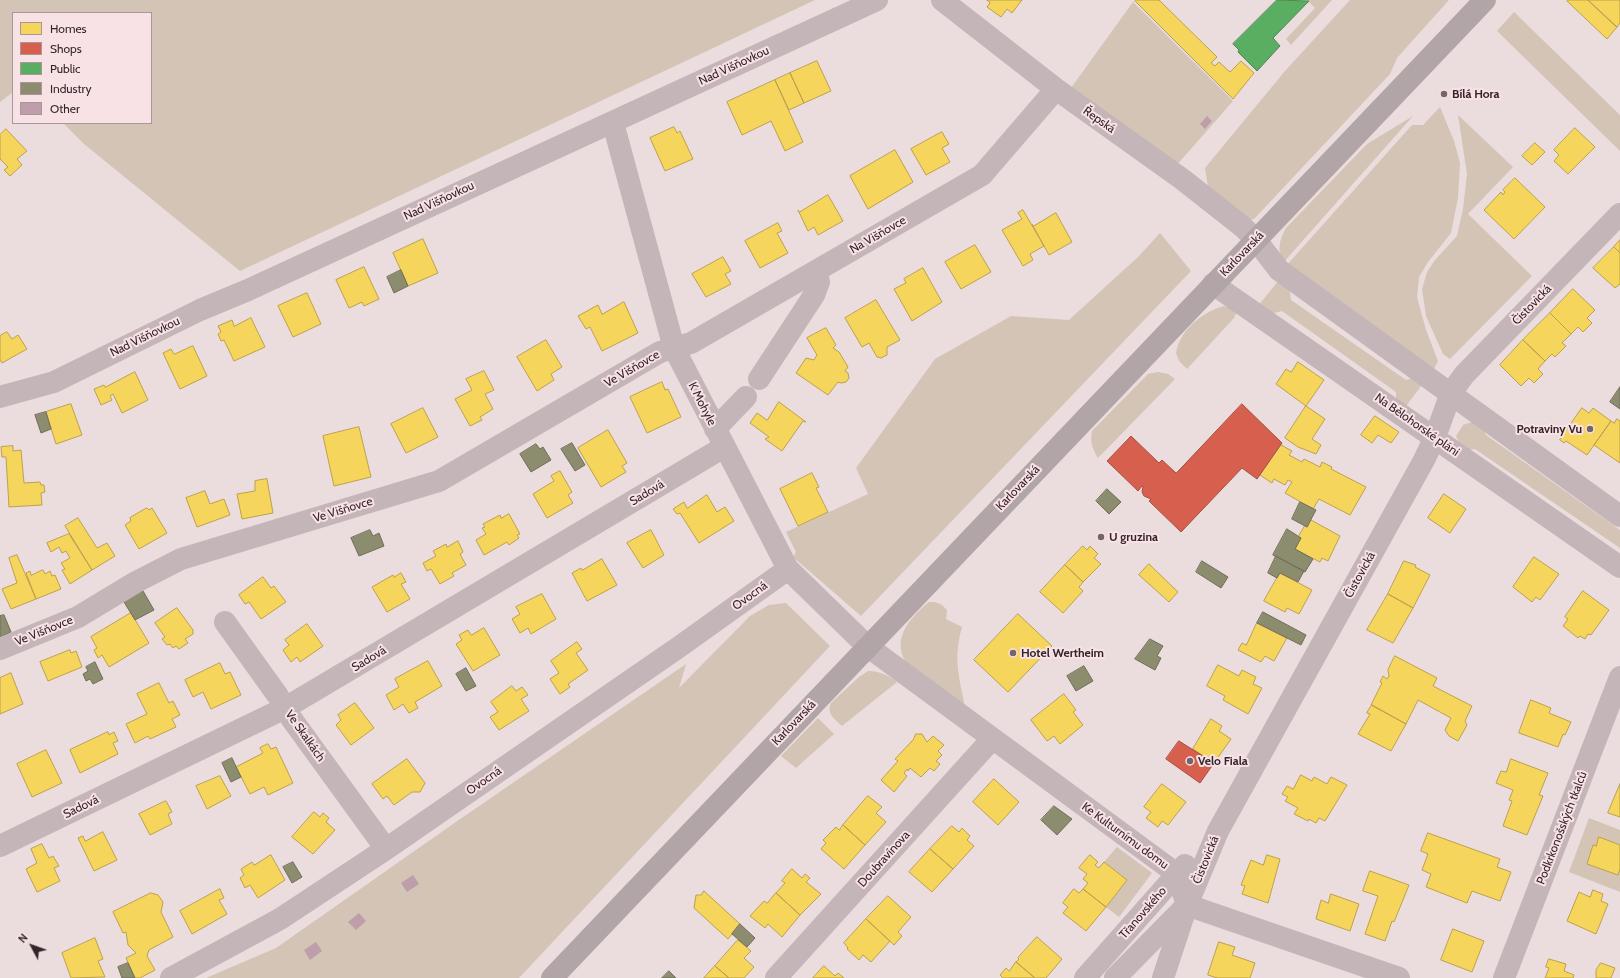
<!DOCTYPE html>
<meta charset="utf-8">
<style>
body{margin:0}
#map{position:relative;width:1620px;height:978px;overflow:hidden;background:#ebdcde;font-family:Cabin,sans-serif}
canvas{display:block}
.legend{position:absolute;left:12px;top:12px;width:140px;height:112px;box-sizing:border-box;background:#f9e2e5;border:1px solid #aa969a;margin:0;padding:5px 7px;list-style:none;font-size:12px;color:#33252a}
.legend li{display:flex;align-items:center;gap:8px;height:20px}
.legend b{width:20px;border:1px solid #aa969a}
.north{position:absolute;left:12px;top:926px;width:40px;height:40px;-webkit-text-stroke:3px #f9e2e5;paint-order:stroke;rotate:311deg;font-size:11px;font-weight:700;line-height:16px;text-align:center;color:#33252a}
.north::after{content:'';display:block;margin:auto;width:14px;height:18px;background:#33252a;clip-path:polygon(50% 0,100% 100%,50% 72%,0 100%)}
</style>
<div id="map">
<canvas width="1620" height="978"></canvas>
<ul class="legend">
<li><b style="height:11px;background:#f6d55c"></b>Homes</li>
<li><b style="height:11px;background:#d6604d"></b>Shops</li>
<li><b style="height:11px;background:#5aae61"></b>Public</li>
<li><b style="height:11px;background:#8c8c6e"></b>Industry</li>
<li><b style="height:11px;background:#be9eaa"></b>Other</li>
</ul>
<div class="north">N</div>
</div>
<script>
const ctx = document.querySelector('canvas').getContext('2d');
ctx.lineJoin = 'round';
function paint(path, color) { ctx.fillStyle = color; ctx.fill(path, 'evenodd'); }
function stroke(path, color, width, dash) { ctx.strokeStyle = color; ctx.lineWidth = width; ctx.lineCap = dash ? 'butt' : 'round'; ctx.setLineDash(dash || []); ctx.stroke(path); }
function drawText(font, color, halo, rows, align = 'center') {
  ctx.font = font + ' Cabin,sans-serif'; ctx.lineWidth = 4; ctx.setLineDash([]); ctx.textBaseline = 'middle'; ctx.strokeStyle = halo; ctx.fillStyle = color; for (const [text, x, y, turn = 0] of rows) {
    ctx.save(); ctx.translate(x, y); ctx.rotate((+turn || 0) * Math.PI / 180); ctx.textAlign = isNaN(turn) ? turn : align; if (halo) ctx.strokeText(text, 0, 0); ctx.fillText(text, 0, 0); ctx.restore();
  }
}
const green = new Path2D(`
 M0,0H815L240,271L84,144L63,123H151V13H13V92L0,102Z
 M1307,0H1332L1291,45L1286,39L1315,8Z
 M1350,0H1449L1397,58L1390,74L1254,219L1248,220L1208,187L1205,168L1285,71Z
 M1133,2L1233,101L1176,166L1071,88Z
 M1514,12L1620,115V151L1497,31Z
 M1440,107L1454,141L1460,163L1458,198L1451,233L1428,262L1419,277L1417,297L1426,330L1438,361L1434,369L1286,266L1412,125H1423Z
 M1458,115L1513,167L1468,214L1532,276L1450,359L1443,354L1426,316L1422,289L1427,272L1435,260L1457,236L1463,209L1467,174Z
 M1413,116L1283,263C1277,251 1279,240 1286,228L1367,144Z
 M1160,233L1191,271L861,616L793,557L796,552L786,532L868,494L856,468L935,359L1011,316L1069,320L1139,256Z
 M1279,280L1289,286L1291,300L1406,380L1417,376L1424,382L1404,409L1396,404V392L1282,311L1270,314L1258,306Z
 M1224,306L1237,311L1234,318L1187,369L1179,361L1176,353C1180,330 1202,312 1224,306Z
 M1158,372L1168,374L1175,379L1098,458C1092,448 1090,442 1092,431L1148,374Z
 M1475,421L1482,426L1486,435L1620,530V548L1475,449L1467,450L1459,443L1456,436L1463,425Z
 M929,602C938,602 941,603 947,610L946,619L962,627C953,659 959,676 965,707L905,661C892,637 911,617 929,602Z
 M786,603L830,646L519,978H206L276,948L453,824L686,664L679,688L750,616L769,605Z
 M868,671C880,671 888,675 897,682L842,726C835,719 826,714 831,703L859,677Z
 M818,718L834,734L796,768L781,756Z
 M1589,818L1620,830V845L1599,837L1596,846L1593,845L1587,864L1618,874L1620,869V892L1569,872Z
 M1117,847L1152,873L1119,917L1106,907L1127,880L1104,862Z`);
const homes = new Path2D(`
 M987,0H1022L1012,13L1007,9L1001,17L987,7L990,3Z
 M1136,0H1159L1217,57L1211,63L1215,66L1219,62L1230,72L1241,61L1254,73L1233,99L1135,1Z
 M1568,0H1588L1617,27L1607,39L1567,1Z
 M1588,0H1620V23L1617,27Z
 M817,61L831,91L804,103L790,73Z
 M790,73L804,103L789,110L775,80Z
 M775,80L803,142L785,151L771,121L742,135L727,102Z
 M674,127L677,133L680,131L693,159L665,171L650,138Z
 M1575,128L1595,147L1568,174L1554,161L1559,155L1554,150Z
 M6,129L27,151L17,159L22,165L10,176L4,170L8,167L0,159V135Z
 M942,132L949,144L942,148L950,162L926,175L911,149Z
 M1535,143L1545,152L1532,165L1522,156Z
 M895,150L913,182L868,209L850,176Z
 M1515,178L1545,207L1514,239L1484,210L1501,192L1503,195L1505,192L1503,190Z
 M828,195L843,221L818,235L814,227L808,231L798,210L799,212Z
 M1023,210L1044,246L1030,254L1033,260L1023,266L1002,230L1022,219L1018,213Z
 M1056,213L1072,242L1049,255L1032,224L1033,226Z
 M778,223L782,231L777,233L788,253L760,268L745,241Z
 M423,239L438,273L408,286L393,253Z
 M1620,240V253L1614,247Z
 M975,245L991,272L961,289L945,262Z
 M1614,247L1620,253V284L1615,288L1593,268Z
 M723,257L731,271L725,274L731,284L706,297L692,274Z
 M364,267L379,299L364,306L362,302L349,308L336,280Z
 M923,268L942,302L912,321L894,289L906,283L904,279Z
 M1573,289L1595,310L1587,318L1592,323L1583,332L1578,327L1571,334L1550,313Z
 M307,293L321,324L293,337L278,306Z
 M876,300L900,340L887,347V355L881,358L877,357L869,343L862,347L845,318Z
 M624,302L638,333L602,351L590,327L586,329L578,316L598,305L602,314Z
 M1550,313L1571,334L1562,343L1566,346L1555,357L1552,354L1545,361L1523,340Z
 M251,318L265,347L234,361L224,340L221,341L218,334L221,332L218,326L232,320L234,326Z
 M826,328L836,345L833,348L839,352L848,367L845,371L848,373L849,378L846,382L841,383L838,382L828,395L796,373L806,358L814,360L817,355L807,338Z
 M7,332L12,339L18,335L27,349L2,363L0,360V336Z
 M546,340L562,367L551,374L554,380L537,391L517,357Z
 M1523,340L1545,361L1538,369L1543,374L1534,383L1529,378L1521,386L1500,365Z
 M193,346L207,376L180,389L163,353L171,349L174,354Z
 M1298,362L1324,380L1306,406L1276,384L1286,369L1291,372Z
 M484,371L494,390L485,394L493,409L480,417L482,420L470,426L455,399L472,390L466,379Z
 M135,372L148,400L122,413L113,394L110,396L112,400L101,405L94,389L104,385L105,387Z
 M662,382L665,390L668,389L681,417L647,433L630,397Z
 M779,402L806,422L803,421L782,451L765,439L769,437L750,423L757,413L767,420Z
 M71,404L82,435L56,444L46,412Z
 M1306,406L1325,419L1312,439L1321,445L1316,454L1298,447L1285,438Z
 M423,408L438,437L406,453L391,424Z
 M1582,408L1589,413L1593,408L1611,421L1587,455L1566,441L1564,443L1560,440Z
 M1375,416L1399,432L1391,443L1378,435L1372,443L1361,435Z
 M1617,419L1620,421V463L1594,445L1611,421L1614,423Z
 M359,427L371,477L334,486L323,436Z
 M608,430L627,463L622,466L626,472L601,487L578,448Z
 M1281,445L1292,451L1289,455L1302,462L1304,459L1320,467L1322,462L1332,467L1331,469L1366,487L1350,515L1319,499L1313,509L1285,493L1292,482L1288,480L1285,485L1274,479L1272,483L1260,475Z
 M13,446V451L21,450L24,483L40,482L41,485H44L45,492L41,493L42,505L9,507L6,457H2L1,447Z
 M560,471L572,492L568,495L573,503L547,518L533,494L554,481L551,476Z
 M812,473L819,487L816,488L828,512L798,526L780,489Z
 M267,479L273,513L242,519L237,494L255,491V481Z
 M205,491L210,504L224,499L230,515L197,527L186,498Z
 M1444,494L1466,509L1450,533L1428,518Z
 M707,495L717,512L725,507L734,521L699,543L680,513L677,514L673,509L684,502L687,508Z
 M147,508L149,510L152,508L167,533L139,549L125,525L131,521L130,518Z
 M509,514L520,534L517,535L519,538L509,545L507,542L484,555L476,540L486,534L482,528L485,527L483,524L500,515L501,518Z
 M78,518L97,548L107,543L115,556L92,570L65,526Z
 M1311,520L1340,536L1328,561L1322,558L1320,562L1295,549L1301,538L1298,537L1305,525L1307,527Z
 M651,530L664,555L643,568L627,543Z
 M69,534L92,570L70,584L62,570L65,569L61,563L70,558L66,551L62,553L59,547L51,552L47,543Z
 M458,541L463,552L460,554L466,565L452,573L454,576L440,584L431,569L427,571L423,563L436,556L433,551L446,544L447,547Z
 M1083,546L1087,550L1090,546L1098,554L1094,558L1101,564L1083,582L1065,565Z
 M17,555L36,599L11,609L2,589L17,583L9,558Z
 M1534,557L1559,574L1540,600L1536,597L1532,602L1513,587Z
 M602,559L617,585L587,601L572,573L581,568L582,570Z
 M1404,561L1416,565L1415,567L1430,575L1413,608L1388,594Z
 M1149,564L1178,592L1169,602L1139,575Z
 M1065,565L1083,582L1079,587L1083,591L1063,613L1040,592Z
 M43,570L45,574L50,571L52,576L55,575L61,589L36,599L26,573L30,571L31,575Z
 M401,573L406,582L401,584L410,599L387,612L372,587L393,575L394,577Z
 M1280,573L1312,590L1299,614L1287,608L1285,612L1264,601Z
 M263,577L271,588L274,586L286,602L261,619L249,602L245,604L239,595Z
 M1583,591L1609,610L1591,635L1588,634L1585,639L1580,636L1578,638L1563,626L1568,619L1565,617Z
 M542,594L556,619L531,634L528,628L520,633L512,619L520,614L516,607Z
 M1388,594L1413,608L1393,643L1367,630Z
 M177,608L193,630V634L185,639L188,643L179,649L176,646L173,648L170,644L167,645L162,639L165,637L155,623Z
 M131,613L149,643L109,667L102,655L98,658L94,650L97,648L91,637Z
 M1018,614L1052,646L1008,692L974,660Z
 M1257,623L1287,638L1274,661L1265,656L1261,662L1238,650L1242,643L1246,645Z
 M307,624L323,646L300,662L297,657L291,662L283,650L289,645L285,640Z
 M484,628L500,655L473,671L456,644L462,640L459,635L468,630L471,635Z
 M577,642L582,649L576,653L588,670L568,684L570,687L560,694L550,679L559,673L551,661Z
 M70,650L71,653L76,651L82,667L48,681L40,662Z
 M1395,656L1437,678L1433,686L1472,706L1465,721L1467,725L1458,741L1449,736L1445,730L1451,718L1418,700L1406,724L1371,705L1382,683L1380,682L1383,676L1387,679L1389,676L1388,670Z
 M428,661L442,686L415,702L418,708L409,713L403,704L394,710L386,695L399,687L395,679Z
 M220,663L225,674L230,672L241,695L211,709L203,692L193,697L185,680Z
 M1218,665L1239,676L1242,670L1256,677L1253,684L1262,688L1248,714L1223,700L1225,696L1207,686Z
 M11,673L23,704L0,714V678Z
 M159,683L169,703L173,701L180,715L172,719L176,727L150,739L148,736L135,743L126,724L147,714L137,694Z
 M512,686L516,691L522,687L528,695L521,699L529,711L499,730L490,717L498,712L491,702Z
 M1064,694L1076,710L1073,712L1083,725L1060,744L1054,736L1047,741L1031,720Z
 M1531,700L1551,708L1549,713L1571,722L1565,735L1563,734L1558,747L1519,733Z
 M355,703L374,728L351,745L336,725L341,720L338,715Z
 M1372,705L1406,724L1391,751L1358,734L1370,714L1367,713Z
 M1211,719L1222,726L1219,731L1231,739L1214,763L1193,749Z
 M108,732L109,735L114,732L118,741L113,743L118,754L80,773L70,750Z
 M916,734H922L927,742L933,736L944,745L938,751L942,755L936,761L940,764L934,771L930,768L921,777L910,768L908,771L907,769L904,773L907,776L894,792L881,780L898,761L895,759L913,740Z
 M268,744L271,749L276,747L293,783L268,795L264,787L250,794L236,767L263,753L260,748Z
 M46,750L62,783L32,797L17,764Z
 M407,759L425,783L420,792H412L394,805L387,796L383,799L372,784Z
 M1511,759L1548,773L1539,795L1543,796L1527,835L1503,826L1512,801L1509,800L1513,790L1496,783L1501,771L1506,772Z
 M1301,775L1312,781L1314,777L1327,784L1331,777L1347,785L1325,821L1319,818L1316,823L1309,819L1308,821L1294,814L1298,808L1285,801L1288,797L1282,794L1287,786L1293,789Z
 M220,776L231,796L207,809L196,786Z
 M994,779L1019,802L998,825L973,802Z
 M1162,784L1186,802L1168,825L1162,821L1158,827L1146,818L1151,812L1144,807Z
 M1620,784V817L1608,813Z
 M868,796L882,807L876,813L886,822L865,845L843,825Z
 M166,801L172,812L168,814L172,824L150,835L139,814Z
 M314,812L320,817L323,813L329,818L326,822L335,830L313,854L292,837Z
 M843,825L865,845L844,869L821,849L826,843L823,840L836,827L839,830Z
 M952,826L959,832L962,828L970,836L967,840L974,846L953,869L930,849Z
 M103,832L117,860L94,871L78,838L83,836L85,841Z
 M1428,833L1500,859L1497,867L1511,872L1500,901L1472,891L1467,903L1426,887L1431,874L1422,870L1428,854L1421,851Z
 M1599,837L1620,845V869L1618,875L1587,864L1593,845L1596,846Z
 M42,844L49,858L53,856L59,866L54,868L60,881L37,892L26,869L37,863L31,849Z
 M930,849L953,869L932,892L909,872Z
 M271,855L285,880L258,898L250,885L245,888L240,878L244,875L241,869L252,862L254,865Z
 M1090,855L1098,862L1095,865L1099,868L1104,862L1127,880L1106,907L1083,889L1088,883L1083,879L1087,874L1079,868Z
 M1267,855L1280,859L1268,903L1242,894L1245,886L1241,885L1251,860L1263,865Z
 M792,869L802,878L805,874L810,878L806,882L821,894L800,915L776,893L785,883L782,881Z
 M1370,871L1409,885L1394,922L1392,921L1385,941L1365,934L1378,896L1363,891Z
 M220,889L224,898L219,900L227,914L192,934L180,911Z
 M1074,889L1079,893L1083,889L1106,907L1086,931L1063,913L1068,907L1063,903Z
 M1593,890L1603,894L1601,901L1608,904L1596,934L1567,921L1579,892L1590,897Z
 M704,891L740,924L728,939L694,908L696,895H701Z
 M151,893L158,895L163,902L161,912L173,937L149,950L147,956L155,970L140,978H135L126,958L136,953L128,945L126,932L123,933L113,912Z
 M776,893L800,915L782,937L768,924L765,928L750,916L764,901L767,903Z
 M1331,894L1359,904L1350,931L1316,919L1321,900L1328,903Z
 M888,896L911,917L898,932L902,936L894,945L866,919Z
 M866,919L890,941L871,962L863,955L859,960L847,949L848,948L844,943Z
 M1453,929L1484,941L1472,972L1441,960Z
 M1037,937L1062,959L1046,978H1035L1016,962L1019,959L1018,958Z
 M95,938L103,959L98,961L105,977L71,978L62,953Z
 M738,940L751,951L744,958L754,967L744,978H729L715,966Z
 M1219,942L1235,947L1232,955L1255,963L1250,978H1217L1208,975Z
 M1549,959L1566,964L1564,971L1574,975L1573,978H1545L1549,968L1546,967Z
 M1016,962L1035,978H1003L1000,975L1006,968L1009,971Z
 M1601,963L1615,968L1611,978H1596V970Z
 M715,966L729,978H704Z
 M824,966L835,976L838,973L844,978H813Z`);
const shops = new Path2D(`
 M1242,404L1282,443L1257,479L1242,468L1181,532L1149,501L1151,499L1144,496L1142,492L1143,487L1142,486L1138,491L1107,461L1131,436L1159,463L1162,460L1176,473Z
 M1179,741L1214,763L1200,783L1166,759Z`);
const public = new Path2D(`
 M1277,0L1309,1L1273,38L1280,46L1257,71L1238,52L1239,50L1233,44Z`);
const industry = new Path2D(`
 M401,270L408,286L394,293L387,277Z
 M1620,387V409L1610,402Z
 M46,412L51,429L41,433L35,415Z
 M572,443L585,465L575,471L561,449Z
 M536,444L540,449L543,447L551,460L531,472L520,454Z
 M1107,489L1121,502L1109,514L1096,501Z
 M1300,502L1316,510L1307,527L1292,519Z
 M1287,529L1301,538L1295,549L1313,559L1305,572L1273,555Z
 M370,530L373,536L379,533L384,546L359,556L351,538Z
 M1276,556L1304,571L1298,582L1280,573L1277,578L1268,573Z
 M1202,561L1228,577L1221,588L1196,572Z
 M143,591L154,610L135,620L124,602Z
 M1263,612L1306,635L1301,645L1257,623Z
 M4,615L11,632L0,637V616Z
 M1150,639L1163,646L1157,656L1161,658L1155,670L1135,659Z
 M95,662L103,679L93,684L90,679L86,681L83,674L88,671L86,667Z
 M1084,666L1093,681L1076,691L1067,676Z
 M466,668L476,686L466,691L456,674Z
 M232,758L241,777L231,782L222,763Z
 M1054,806L1072,819L1057,835L1041,820Z
 M293,862L302,877L292,883L283,867Z
 M740,924L755,938L747,947L732,934Z
 M128,963L135,978H122L118,967Z
 M669,971L676,978H662Z`);
const building = new Path2D(`
 M1207,116L1212,121L1205,129L1200,124Z
 M413,875L419,884L407,892L401,883Z
 M359,913L366,921L356,930L348,922Z
 M316,942L322,951L310,960L304,950Z`);
const minor = new Path2D(`
 M942,0L1056,89L1182,179L1243,227L1256,240L1279,270L1620,516
 M613,123L674,348L788,569L867,646L1177,874L1187,905
 M1213,284L1620,567
 M759,379L814,295L819,282L816,271
 M0,397L54,382L200,310L248,290L877,0
 M715,429L746,397
 M225,622L278,696L291,718L386,849
 M0,649L78,617L136,582L181,559L439,481L660,352L691,343L982,175L1056,89
 M0,846L285,708L724,447
 M1187,905L1399,978
 M171,978L280,919L386,849L679,647L788,569
 M776,978L992,739
 M1085,978L1185,865
 M1115,978L1183,909
 M1163,978L1187,905L1218,831L1424,460L1435,437L1451,393L1464,375L1620,214
 M1504,978L1620,677`);
const major = new Path2D(`
 M552,978L1485,0`);
const markers = [
 [1444,94,4,"#736569"],
 [1590,429,4,"#736569"],
 [1101,537,4,"#736569"],
 [1013,653,4,"#736569"],
 [1190,761,4,"#736569"]
];
const streetNames = [
 ["Nad Višňovkou",734,66,-25],
 ["Řepská",1099,120,35],
 ["Nad Višňovkou",439,201,-25],
 ["Na Višňovce",878,235,-30],
 ["Karlovarská",1242,254,-46],
 ["Čistovická",1532,305,-46],
 ["Nad Višňovkou",145,337,-26],
 ["Ve Višňovce",632,369,-30],
 ["K Mohyle",702,404,63],
 ["Na Bělohorské pláni",1417,425,35],
 ["Karlovarská",1018,488,-46],
 ["Sadová",647,493,-31],
 ["Ve Višňovce",343,510,-17],
 ["Čistovická",1360,575,-61],
 ["Ovocná",750,596,-36],
 ["Ve Višňovce",44,631,-22],
 ["Sadová",369,659,-31],
 ["Karlovarská",794,723,-46],
 ["Ve Skalkách",305,736,55],
 ["Ovocná",484,781,-35],
 ["Sadová",81,807,-26],
 ["Podkrkonošských tkalců",1562,828,-69],
 ["Ke Kulturnímu domu",1125,836,36],
 ["Doubravínova",884,859,-48],
 ["Čistovická",1206,860,-68],
 ["Třanovského",1143,913,-49]
];
const poiNames = [
 ["Bílá Hora",1452,94],
 ["Potraviny Vu",1582,429,"right"],
 ["U gruzina",1109,537],
 ["Hotel Wertheim",1021,653],
 ["Velo Fiala",1198,761]
];
paint(green, '#d3c4b6');
paint(homes, '#f6d55c');
stroke(homes, '#bca04d', 1);
paint(shops, '#d6604d');
stroke(shops, '#a54e42', 1);
paint(public, '#5aae61');
stroke(public, '#4e8550', 1);
paint(industry, '#8c8c6e');
stroke(industry, '#716d5a', 1);
paint(building, '#be9eaa');
stroke(minor, '#c3b5b8', 22);
stroke(major, '#b1a5a7', 22);
for (const [x, y, r, color] of markers) { const dot = new Path2D(); dot.arc(x, y, r, 0, 2 * Math.PI); ctx.fillStyle = color; ctx.fill(dot); stroke(dot, '#f9e2e5', 1.5); }
drawText('12px', '#33252a', '#f9e2e5', streetNames);
drawText('bold 12px', '#33252a', '#f9e2e5', poiNames, 'left');
</script>
